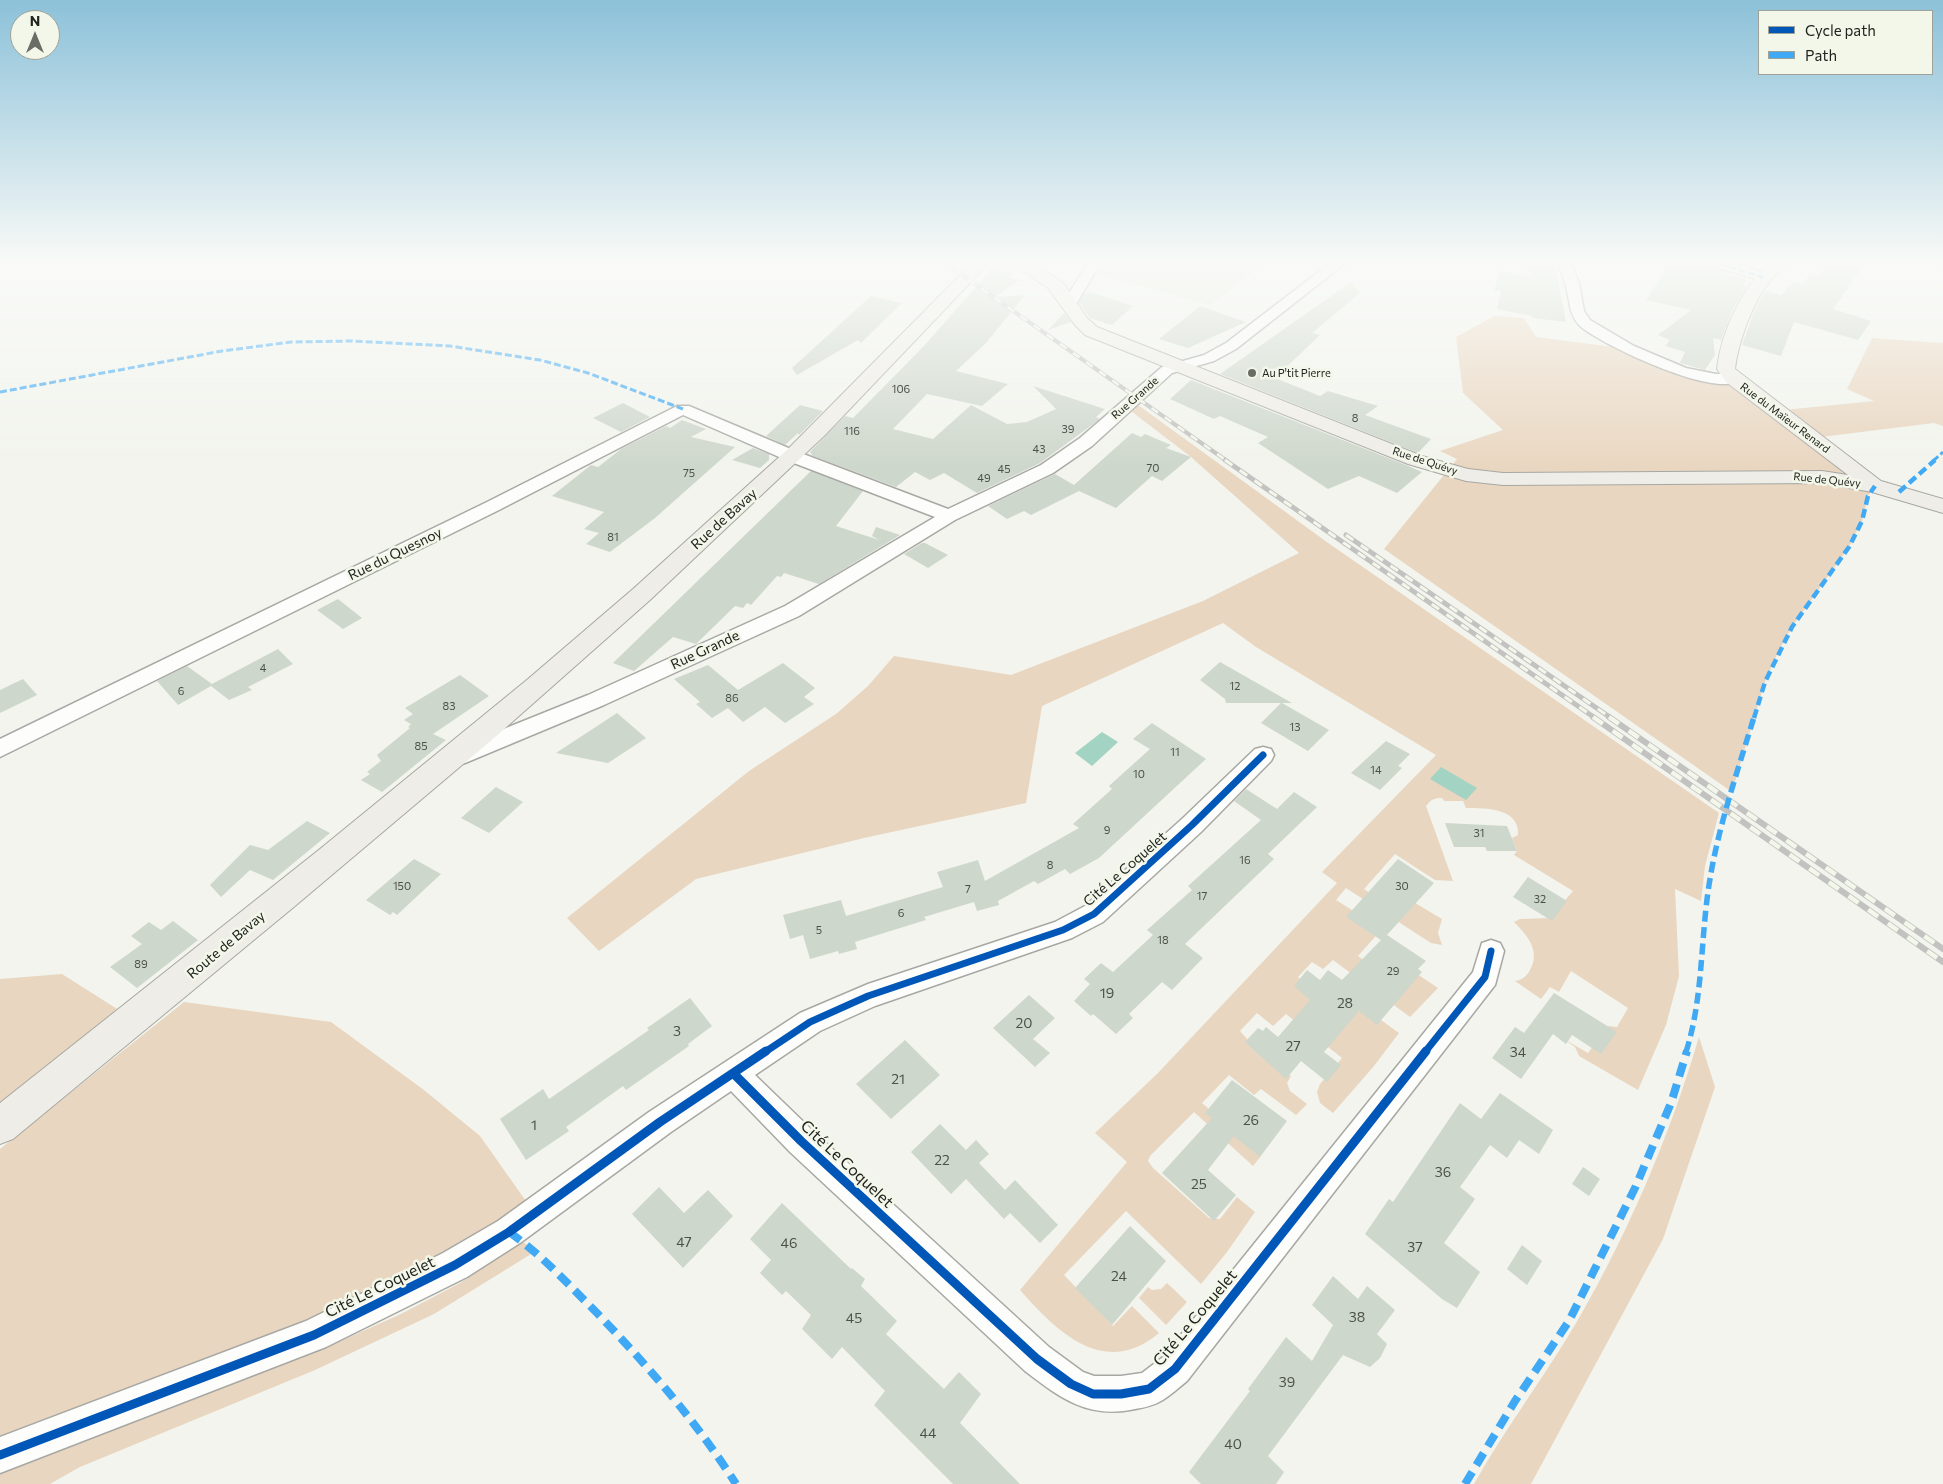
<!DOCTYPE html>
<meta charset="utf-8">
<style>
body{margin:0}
#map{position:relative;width:1943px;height:1484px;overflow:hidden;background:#f2f4ed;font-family:Commissioner,sans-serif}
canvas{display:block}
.legend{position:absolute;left:1758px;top:10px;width:175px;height:65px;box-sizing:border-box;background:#f3f7ea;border:1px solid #9fa298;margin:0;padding:6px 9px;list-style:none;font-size:15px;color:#21231e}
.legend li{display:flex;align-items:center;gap:10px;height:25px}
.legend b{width:25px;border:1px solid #9fa298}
.north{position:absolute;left:10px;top:10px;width:50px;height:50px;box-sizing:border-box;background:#f3f7ea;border:1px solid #9fa298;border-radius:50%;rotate:0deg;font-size:14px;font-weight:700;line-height:20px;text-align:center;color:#21231e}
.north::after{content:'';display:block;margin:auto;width:18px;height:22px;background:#6a6c66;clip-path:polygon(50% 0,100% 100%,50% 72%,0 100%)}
</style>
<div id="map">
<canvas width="1943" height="1484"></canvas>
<ul class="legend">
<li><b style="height:6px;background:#0057b8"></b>Cycle path</li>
<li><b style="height:6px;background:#3fa9f5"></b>Path</li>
</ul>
<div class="north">N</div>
</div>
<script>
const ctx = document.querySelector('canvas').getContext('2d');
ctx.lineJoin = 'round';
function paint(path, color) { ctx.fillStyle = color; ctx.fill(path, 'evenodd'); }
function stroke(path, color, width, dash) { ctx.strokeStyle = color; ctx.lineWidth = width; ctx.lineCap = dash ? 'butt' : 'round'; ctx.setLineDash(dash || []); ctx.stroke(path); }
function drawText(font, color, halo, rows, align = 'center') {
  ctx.font = font + ' Commissioner,sans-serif'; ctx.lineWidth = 5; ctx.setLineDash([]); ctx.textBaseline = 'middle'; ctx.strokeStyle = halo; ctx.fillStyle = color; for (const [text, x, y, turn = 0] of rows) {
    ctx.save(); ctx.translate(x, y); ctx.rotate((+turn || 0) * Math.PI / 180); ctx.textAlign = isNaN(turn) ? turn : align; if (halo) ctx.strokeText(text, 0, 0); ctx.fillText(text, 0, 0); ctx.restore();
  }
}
const built = new Path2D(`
 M1105,261H1261L1266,263L1210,305L1097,275Z`);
const green = new Path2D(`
 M1494,316L1524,318L1536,337L1629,349L1682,372L1733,378L1875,486L1868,496L1862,521L1849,547L1792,627L1779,650L1765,682L1732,792L1384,549L1457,459L1440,451L1503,430L1463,393L1456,337Z
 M1872,338L1943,343V426L1934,423L1821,437L1784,410L1874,401L1847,389Z
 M1134,402L1331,545L1719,813L1705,866L1701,901L1675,889L1679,976L1666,1025L1638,1090L1579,1056L1575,1047L1562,1038L1588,1053L1608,1026L1617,1027L1628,1008L1571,971L1559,992L1550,987L1541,999L1515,981C1522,980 1527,976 1530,970C1541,951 1527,935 1514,922L1520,919L1550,918L1573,891L1514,855L1517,851L1512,838L1518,835C1520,808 1486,808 1466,808L1463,801H1444L1442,798C1433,798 1431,800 1426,806L1453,881L1435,880L1395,854L1364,889L1403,916L1415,903L1442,919L1438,933L1442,945L1431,943L1346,888L1336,900L1382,929L1358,956L1404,988L1417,974L1438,988L1410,1017L1333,960L1323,969L1312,962L1298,977L1308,985L1360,1005L1399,1033L1374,1066L1333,1113L1320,1103L1317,1092L1320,1084L1342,1058L1286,1014L1273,1026L1257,1013L1240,1031L1256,1049L1291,1076L1287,1083L1290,1091L1307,1104L1296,1115L1261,1089L1254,1095L1229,1075L1202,1103L1261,1156L1253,1166L1194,1112L1150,1156L1148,1161L1153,1168L1209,1218L1220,1219L1237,1197L1255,1212L1227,1252L1201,1284L1126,1211L1064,1275L1113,1326L1132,1306L1159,1333C1104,1379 1057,1332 1020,1290L1127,1162L1095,1133L1158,1073L1337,883L1322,872L1436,755L1256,647L1223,623L1042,706L1026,803L864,838L696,879L599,951L567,918L749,771L836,714L868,686L894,656L1011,675L1203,601L1299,553L1191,457L1127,408Z
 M62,974L125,1014L0,1112V979Z
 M184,1002L331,1022L424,1090L480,1136L528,1204L472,1242L326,1312L0,1437V1149Z
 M1699,1037L1715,1087L1663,1239L1531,1484H1474C1506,1427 1546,1375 1579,1318C1630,1229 1670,1135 1699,1037Z
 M523,1242L536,1251L434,1314L315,1370L80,1467L50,1484H0V1474L343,1340L401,1314L460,1283Z
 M1167,1283L1187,1302L1166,1325L1139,1298L1148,1287L1152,1290L1161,1289Z`);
const water = new Path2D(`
 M1102,732L1118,742L1092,766L1075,753Z
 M1441,767L1477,788L1466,800L1430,779Z`);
const building = new Path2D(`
 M1519,261H1554L1566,322L1533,318L1532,316L1497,309L1501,291L1494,290L1500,271L1532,276Z
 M1671,261H1702L1704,266L1747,280L1743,285L1747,286L1733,309L1721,340L1713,338L1715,355L1705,370L1680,363L1685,352L1665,346L1670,340L1658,335L1691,310L1646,300Z
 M1830,261H1867L1833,309L1871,321L1858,340L1794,322L1781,356L1742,345L1754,312L1765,291L1781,295L1793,282L1802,284L1811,274L1818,276Z
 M991,270L1014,273L1010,277L1019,280L995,297L1025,295L986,343L956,371L1008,384L982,406L927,394L893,429L933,439L971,405L1007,424L1027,422L1056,409L1033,386L1105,409L1096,417L1100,419L1040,463L977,493L944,473L930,480L915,472L896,487L813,456L810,452L845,416L853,418L922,348Z
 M1351,282L1360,293L1312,333L1320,335L1275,378L1320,396L1328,391L1378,406L1365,415L1431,439L1418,453L1220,374Z
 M1090,292L1133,306L1112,325L1090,318L1079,303L1084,294Z
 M871,296L902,303L861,343L858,340L797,375L792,368Z
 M1200,306L1246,322L1188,348L1159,339Z
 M1064,313L1071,322L1048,330Z
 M1191,380L1406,465L1422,472L1397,493L1359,476L1328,489L1258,443L1268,437L1220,416L1214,419L1170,399Z
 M623,403L650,417L621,432L593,418Z
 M800,405L823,411L799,435L798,433L785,445L766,436Z
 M682,420L706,429L691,437L735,447L655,518L610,552L586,544L599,533L584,529L604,512L552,496L591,465L598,467L621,449L666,426L670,428Z
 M1132,433L1141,437L1145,434L1171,445L1166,448L1191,457L1162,481L1152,476L1116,508L1079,491L1031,515L1024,511L1007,519L988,506L1055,474L1074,485Z
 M753,448L769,454V460L760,468L732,460Z
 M811,471L863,491L836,526L879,540L872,536L876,527L900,535L819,584L784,573L781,577L777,576L751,605L747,603L743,608L735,606L696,644L673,637L634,671L613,663Z
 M922,543H925L948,555L928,568L904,554Z
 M338,599L362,618L343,629L317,610Z
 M278,649L293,664L248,687L252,690L229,700L211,686L178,705L157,681L187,666L212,684Z
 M1220,662L1292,703H1282L1329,730L1308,751L1261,723L1281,703H1226L1225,699L1200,680Z
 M783,663L815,688L804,697L814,704L785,723L765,707L743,722L728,708L712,718L696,704L700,702L674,679L708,665L738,690Z
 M460,675L489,696L433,734L446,740L382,792L361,780L370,774L367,772L381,761L377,755L410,728L408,727L411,724L404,720L413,714L405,708Z
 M23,679L37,695L0,713V690Z
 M617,713L646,738L608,763L556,753Z
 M1152,723L1206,759L1099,858L1070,874L1065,869L1038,884L1034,881L998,901L999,905L977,911L974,902L924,917L926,920L855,942L857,949L839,954L838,951L810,959L803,935L790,939L783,915L841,900L846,916L943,887L937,872L978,860L985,881L1079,828L1073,824L1112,789L1109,786L1150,749L1133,739Z
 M1386,741L1410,754L1398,766L1402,768L1380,790L1351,773Z
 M496,787L523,802L489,833L461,818Z
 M1246,789L1277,809L1294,792L1317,807L1268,854L1274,859L1185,944L1203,958L1172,990L1162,982L1129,1014L1133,1018L1116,1034L1093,1014L1091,1016L1074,1001L1090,984L1084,979L1101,963L1113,972L1153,935L1147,930L1192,890L1188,886L1261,820L1234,801Z
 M307,821L330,833L273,880L250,870L221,897L210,885L250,845L268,850Z
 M1445,823L1507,826L1517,851H1487L1485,847H1454Z
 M414,859L441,874L397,915L393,912L390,915L366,900Z
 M1398,859L1434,883L1387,935L1426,961L1418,969L1422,972L1377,1025L1359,1011L1324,1052L1341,1065L1327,1082L1301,1061L1286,1079L1245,1042L1258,1028L1263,1031L1266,1027L1278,1037L1310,1000L1294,986L1307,970L1320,980L1328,970L1342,980L1381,940L1346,917Z
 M1528,877L1567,901L1552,921L1513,897Z
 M173,921L198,940L137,988L110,967L142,944L131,936L149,922L161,930Z
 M1554,993L1617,1032L1601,1054L1572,1035L1566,1044L1553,1034L1521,1079L1492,1058L1515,1027L1524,1033Z
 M1029,995L1055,1018L1033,1039L1050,1053L1035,1067L993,1028Z
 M690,998L712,1026L688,1044L689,1046L626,1090L623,1086L566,1127L569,1131L526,1160L500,1119L543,1089L549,1099L649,1030L647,1028Z
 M905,1040L940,1075L891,1119L856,1084Z
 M1232,1080L1287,1121L1260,1157L1234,1136L1208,1170L1236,1195L1214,1221L1162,1173L1212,1118L1205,1113Z
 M1500,1093L1553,1130L1539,1154L1519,1140L1507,1158L1490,1145L1460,1187L1475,1199L1444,1243L1480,1272L1457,1308L1442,1299L1365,1234L1389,1199L1393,1202L1460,1103L1481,1119Z
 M940,1124L966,1150L976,1140L989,1154L979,1163L1005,1190L1015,1180L1058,1225L1040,1243L1010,1213L1004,1219L966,1179L951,1194L911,1152Z
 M1583,1167L1600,1179L1589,1196L1572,1184Z
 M659,1187L684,1213L708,1190L733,1216L683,1268L632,1214Z
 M782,1203L851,1269L852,1268L865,1279L861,1286L897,1321L886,1334L944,1389L959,1372L981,1394L960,1423L1020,1484H953L874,1405L885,1391L842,1347L832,1359L802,1329L811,1315L786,1291L782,1295L760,1273L771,1260L750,1239Z
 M1130,1226L1166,1261L1112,1325L1075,1288Z
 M1522,1245L1542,1261L1527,1285L1507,1269Z
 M1333,1276L1358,1299L1367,1286L1395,1310L1377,1334L1387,1344L1380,1358L1370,1367L1343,1355L1268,1456L1284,1472L1276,1484H1201L1189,1472L1250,1391L1248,1389L1286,1337L1312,1361L1333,1325L1312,1305Z`);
const street = new Path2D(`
 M1089,261H1102L1075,306H1065L1063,303Z
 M1333,261H1348L1236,349L1214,361L1172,373L1092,446L1053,473L955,520L799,616L604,705L465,763L457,765L449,763L446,757L449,751L588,695L785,606L935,517L786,460L683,415L499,510L0,757V739L487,502L677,406H689L798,452L948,509L1041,465L1080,438L1162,367L1204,355L1226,343Z
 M1557,261H1570L1579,283L1584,311L1590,320L1634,346L1686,368L1716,374L1733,373L1741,378C1723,403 1597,343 1579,325C1568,313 1570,298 1565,283C1563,275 1559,268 1557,261Z
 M1704,261H1725L1768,274L1770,277L1763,281L1705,264Z
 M1263,747L1271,749L1274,755L1271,761L1201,832L1103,922L1072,938L875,1006L820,1031L755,1075L812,1130L1049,1347L1083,1372L1094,1376H1121L1142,1373L1163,1357L1473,972L1482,943L1491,940L1500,943L1504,951L1495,985L1187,1381C1178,1388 1169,1397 1159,1402C1150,1407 1140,1408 1130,1410C1085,1418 1058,1396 1025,1371L790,1152L731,1091L671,1132L520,1243L467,1277L326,1347L0,1473V1437L306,1321L383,1283L443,1253L498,1221L649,1112L800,1013L868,984L1055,922L1085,906L1183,818L1255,749Z`);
const secondary = new Path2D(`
 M974,261H991L825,435L650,600L494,738L295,906L13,1139L0,1144V1103L320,849L528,679L633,589L787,450Z
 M1007,261H1027L1055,277L1064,284L1087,318L1097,327L1422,456L1468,469L1503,473L1822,471L1848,475L1726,382L1717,369C1721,331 1743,286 1771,261H1789C1784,269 1775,274 1770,281C1753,301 1738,343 1735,369L1881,481L1943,499V513L1872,492L1822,483L1503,485L1466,481L1408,464L1085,335L1075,325L1048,288Z`);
const railFar2 = new Path2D(`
 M942,261L1227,461`);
const railFar1 = new Path2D(`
 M1225,460L1595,718
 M1346,535L1611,718`);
const rail = new Path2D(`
 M1593,717L1943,962
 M1609,717L1943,949`);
const quietFar3 = new Path2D(`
 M1710,261L1763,277
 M0,392L222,351L291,342L351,341L450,346L540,360L588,373L683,409
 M1933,461L1943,452`);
const quietFar2 = new Path2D(`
 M1899,492L1935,460
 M1754,718L1765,682L1792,627L1849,547L1862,521L1868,496L1875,486`);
const quietFar1 = new Path2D(`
 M1686,1052C1704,995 1700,937 1710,879C1719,824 1738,770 1754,717`);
const quiet = new Path2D(`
 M509,1232C542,1255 568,1284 596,1312C648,1366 696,1421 736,1484
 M1465,1484L1515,1401L1569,1321L1635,1188L1671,1103L1687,1051`);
const cyclewayFar1 = new Path2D(`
 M765,1052L810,1022L868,996L1063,930L1094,914L1192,825L1263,755
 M1425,1052L1485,977L1491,951`);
const cycleway = new Path2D(`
 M734,1074L801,1141L1037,1359L1071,1384L1093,1394H1121L1149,1389L1175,1369L1426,1051
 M0,1455L314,1335L455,1265L509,1232L660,1122L766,1051`);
const markers = [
 [1252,373,5,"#6a6c66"]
];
const farPoinames = [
 ["Au P'tit Pierre",1262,373]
];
const numberNames = [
 ["106",901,389],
 ["8",1355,418],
 ["39",1068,429],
 ["116",852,431],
 ["43",1039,449],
 ["70",1153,468],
 ["45",1004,469],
 ["75",689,473],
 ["49",984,478],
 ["81",613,537],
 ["4",263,668],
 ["12",1235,686],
 ["6",181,691],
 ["86",732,698],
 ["83",449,706],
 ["13",1295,727],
 ["85",421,746],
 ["11",1175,752],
 ["14",1376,770],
 ["10",1139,774],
 ["9",1107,830],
 ["31",1479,833],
 ["16",1245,860],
 ["8",1050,865],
 ["150",402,886],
 ["30",1402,886],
 ["7",968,889],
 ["17",1202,896],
 ["32",1540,899],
 ["6",901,913],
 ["5",819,930],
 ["18",1163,940],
 ["89",141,964],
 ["29",1393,971]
];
const farStreetnames = [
 ["Rue Grande",1135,398,-41],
 ["Rue du Maïeur Renard",1785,418,37],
 ["Rue de Quévy",1425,461,18],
 ["Rue de Quévy",1827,480,6]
];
const streetNames = [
 ["Rue de Bavay",724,519,-42],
 ["Rue du Quesnoy",395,554,-26],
 ["Rue Grande",705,650,-25],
 ["Cité Le Coquelet",1125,869,-41],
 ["Route de Bavay",226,945,-40]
];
const nearNumbernames = [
 ["19",1107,993],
 ["28",1345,1003],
 ["20",1024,1023],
 ["3",677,1031],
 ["27",1293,1046],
 ["34",1518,1052],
 ["21",898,1079],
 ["26",1251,1120],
 ["1",534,1125],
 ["22",942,1160],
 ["36",1443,1172],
 ["25",1199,1184],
 ["47",684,1242],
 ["46",789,1243],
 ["37",1415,1247],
 ["24",1119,1276],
 ["38",1357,1317],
 ["45",854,1318],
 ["39",1287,1382],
 ["44",928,1433],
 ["40",1233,1444]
];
const nearStreetnames = [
 ["Cité Le Coquelet",847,1164,43],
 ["Cité Le Coquelet",380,1287,-26],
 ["Cité Le Coquelet",1195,1318,-50]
];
paint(built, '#e4e9db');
paint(green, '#e9d6c0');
paint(water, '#a3d4c3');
paint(building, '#ced7cc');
stroke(street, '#a7a8a3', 3);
stroke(secondary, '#a7a8a3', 2);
paint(street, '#fdfdfc');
paint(secondary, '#efede7');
stroke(railFar2, '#c2c2c0', 4);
stroke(railFar1, '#c2c2c0', 5);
stroke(rail, '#c2c2c0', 6);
stroke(railFar2, '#f3f7ea', 2.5, [8]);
stroke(railFar1, '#f3f7ea', 3, [9]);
stroke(rail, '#f3f7ea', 4.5, [12]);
stroke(quietFar3, '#3fa9f5', 3, [7, 3]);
stroke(quietFar2, '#3fa9f5', 4.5, [9, 4.5]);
stroke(quietFar1, '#3fa9f5', 5.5, [11, 5.5]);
stroke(quiet, '#3fa9f5', 8, [14, 8]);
stroke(cyclewayFar1, '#0057b8', 7);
stroke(cycleway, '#0057b8', 9);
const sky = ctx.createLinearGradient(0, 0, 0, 469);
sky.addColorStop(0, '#8cc1d9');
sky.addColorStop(0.56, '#f9faf7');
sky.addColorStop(1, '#f9faf700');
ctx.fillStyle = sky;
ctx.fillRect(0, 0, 1943, 469);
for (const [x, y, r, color] of markers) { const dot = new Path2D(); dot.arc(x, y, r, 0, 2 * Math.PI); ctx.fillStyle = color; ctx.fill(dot); stroke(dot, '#f3f7ea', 2); }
drawText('11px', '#21231e', '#f3f7ea', farPoinames, 'left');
drawText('11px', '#4c504a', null, numberNames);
drawText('11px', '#21231e', '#f3f7ea', farStreetnames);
drawText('14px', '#21231e', '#f3f7ea', streetNames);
drawText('14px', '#4c504a', null, nearNumbernames);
drawText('16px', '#21231e', '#f3f7ea', nearStreetnames);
</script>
